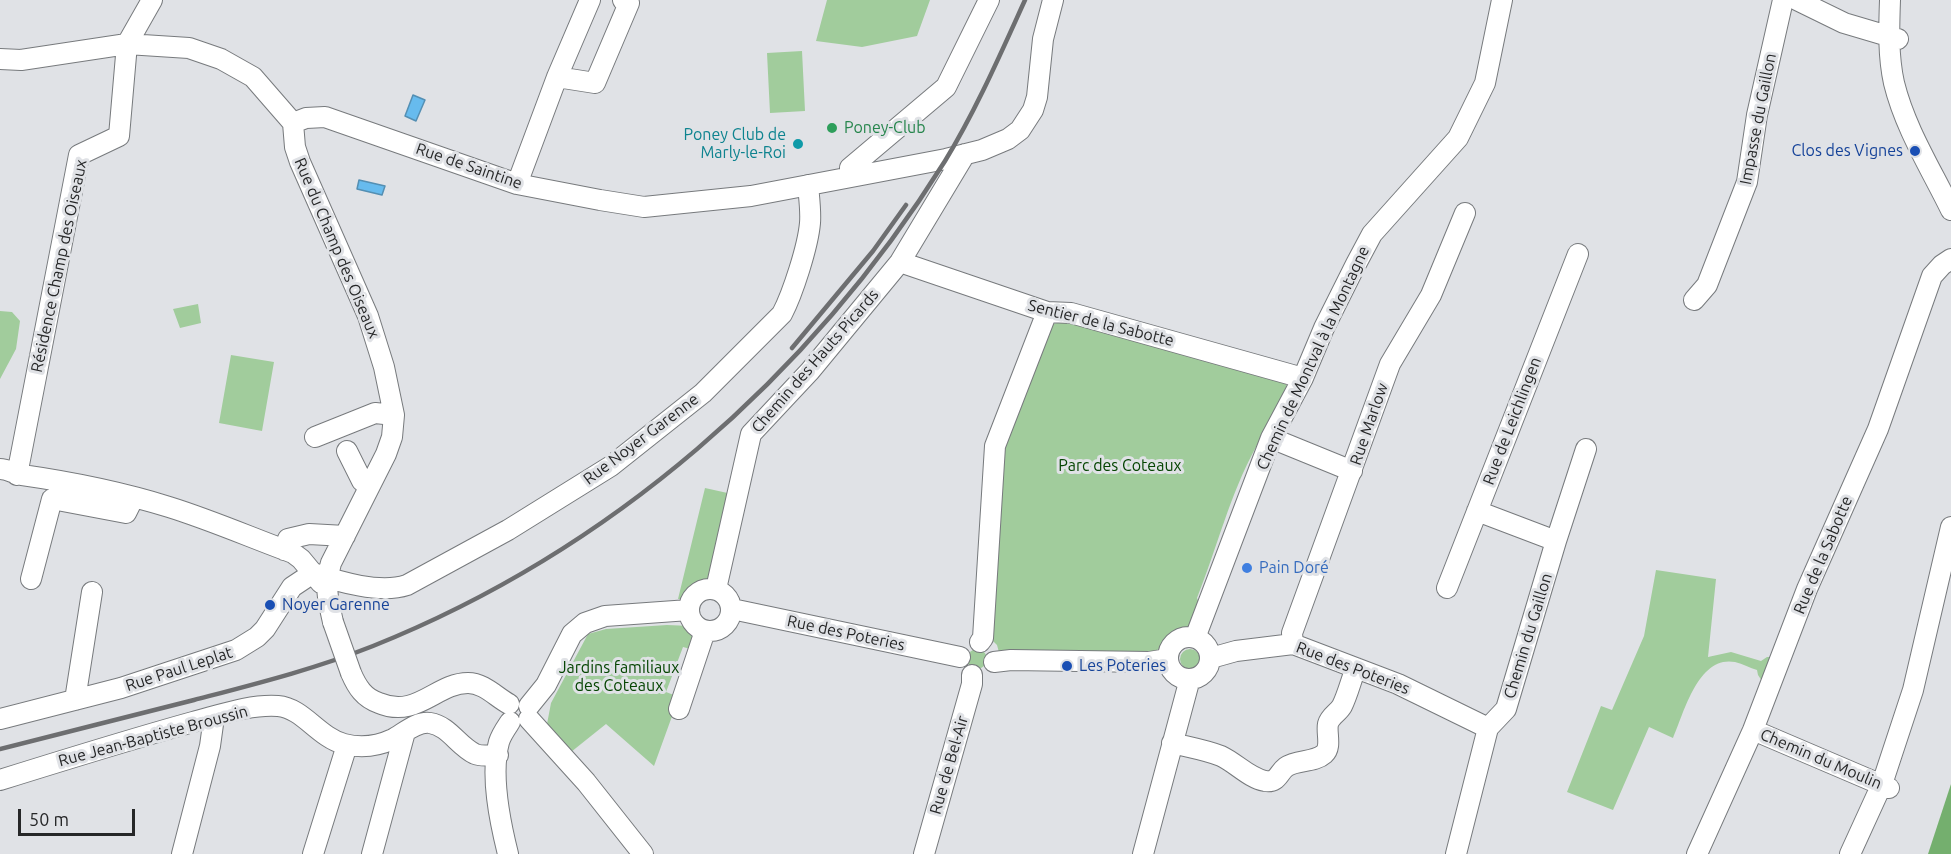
<!DOCTYPE html>
<meta charset="utf-8">
<style>
body{margin:0}
#map{position:relative;width:1951px;height:854px;overflow:hidden;background:#e0e2e6;font-family:Ubuntu,sans-serif}
canvas{display:block}
.scale{position:absolute;left:18px;top:809px;width:117px;height:27px;box-sizing:border-box;border:3px solid #262728;border-top:0;padding-left:8px;font-size:18px;line-height:21px;white-space:nowrap;color:#262728;-webkit-text-stroke:4px #e0e2e6;paint-order:stroke}
</style>
<div id="map">
<canvas width="1951" height="854"></canvas>
<div class="scale">50 m</div>
</div>
<script>
const ctx = document.querySelector('canvas').getContext('2d');
ctx.lineJoin = 'round';
function paint(path, color) { ctx.fillStyle = color; ctx.fill(path, 'evenodd'); }
function stroke(path, color, width, dash) { ctx.strokeStyle = color; ctx.lineWidth = width; ctx.lineCap = dash ? 'butt' : 'round'; ctx.setLineDash(dash || []); ctx.stroke(path); }
function drawText(font, color, halo, rows, align = 'center') {
  ctx.font = font + ' Ubuntu,sans-serif'; ctx.lineWidth = 6; ctx.setLineDash([]); ctx.textBaseline = 'middle'; ctx.strokeStyle = halo; ctx.fillStyle = color; for (const [text, x, y, turn = 0] of rows) {
    ctx.save(); ctx.translate(x, y); ctx.rotate((+turn || 0) * Math.PI / 180); ctx.textAlign = isNaN(turn) ? turn : align; if (halo) ctx.strokeText(text, 0, 0); ctx.fillText(text, 0, 0); ctx.restore();
  }
}
const green = new Path2D(`
 M827,0H930L917,36L862,47L816,41Z
 M802,51L805,111L770,113L767,53Z
 M198,304L201,323L180,328L173,309Z
 M0,311L12,312L20,321L16,349L0,379Z
 M1066,321L1286,382C1291,400 1264,432 1256,447C1230,494 1217,548 1197,598L1200,605L1190,628L1174,635L1160,649L1150,652L1000,656L997,645L990,638L1001,446L1048,325Z
 M231,355L274,362L262,431L219,423Z
 M705,488L732,494L711,583L695,591L687,599H678Z
 M1656,570L1716,579L1708,657L1731,652L1761,661L1767,657H1773L1762,681L1758,675L1757,670C1750,668 1743,664 1735,662C1698,655 1684,713 1673,738L1649,727L1613,810L1567,792L1601,706L1612,710L1644,636Z
 M667,625L691,626L697,634L694,650L683,647L666,692L679,697L654,766L606,724L571,752L547,724L551,703L588,634L606,629Z
 M967 659a10 10 0 1 1 20 0a10 10 0 1 1-20 0Z
 M1180 659a10 10 0 1 1 20 0a10 10 0 1 1-20 0Z`);
const forest = new Path2D(`
 M1951,784V854H1928Z`);
const water = new Path2D(`
 M413,95L425,100L416,121L405,116Z
 M359,180L385,186L382,195L357,189Z`);
const minor = new Path2D(`
 M1797,0L1844,23L1898,39
 M1890,0C1889,28 1888,56 1894,83C1905,128 1931,169 1951,210
 M0,59L21,60L127,44L189,48L221,59L253,77L293,123
 M557,77L595,83L629,3L623,0
 M293,123L306,118L325,117L517,184L600,200L644,207L751,196L946,159L982,150L1008,139L1020,130L1033,110L1037,97L1043,39L1053,0
 M293,123L295,147L300,162L368,316L384,367L394,415L392,437L386,454L331,563C324,586 328,600 333,622
 M850,176V168L946,87L989,0
 M517,184L557,77L590,0
 M900,262L1047,312L1071,313L1303,378
 M1694,300L1707,285L1747,182L1757,115L1783,0
 M315,437L375,413L394,415
 M1271,438L1352,471
 M347,451L362,481L369,487
 M0,469C8,469 14,474 22,475C71,482 121,492 169,507C211,520 252,538 293,553L301,559L321,583
 M17,475L79,155L119,136L127,44L152,0
 M1477,511L1556,541
 M284,550L288,539L309,534L345,536
 M31,579L52,499L126,513L134,497
 M1447,588L1578,254
 M689 610a21 21 0 1 1 42 0a21 21 0 1 1-42 0Z
 M716,589L751,434L810,371L900,262L965,154
 M732,609L960,657
 M1168 658a21 21 0 1 1 42 0a21 21 0 1 1-42 0Z
 M1195,638L1271,438L1303,378L1324,328L1356,264L1372,234L1458,138L1485,83L1502,0
 M980,642L983,638L995,446L1047,312
 M1293,644L1292,633L1390,364L1431,295L1465,213
 M1211,658L1236,651L1293,644L1398,684L1488,728
 M994,662L1011,660L1149,662L1168,659
 M351,673C357,687 364,698 379,703C417,719 436,683 468,683C484,683 496,697 509,704
 M75,700L92,592
 M529,706L546,685L572,634L585,623L605,616L689,610
 M679,709L705,631
 M0,719L121,688L236,650L257,637L265,629L292,587L313,573C340,582 380,594 407,585L508,530L611,466L703,393L782,314C793,293 808,246 810,223C811,211 809,197 808,185
 M529,719L586,782L643,854
 M1753,730L1889,788
 M1172,743C1188,747 1206,750 1221,756C1236,763 1249,778 1265,781C1278,783 1278,773 1286,767C1297,759 1314,763 1324,754C1332,747 1326,733 1328,724C1330,716 1338,713 1342,706C1348,694 1351,680 1356,668
 M0,780C64,760 128,740 193,722C220,715 250,704 278,706C303,708 318,737 344,744C360,748 378,746 393,739C404,733 417,721 430,723C449,726 458,746 475,754C482,757 490,755 498,755
 M182,854L210,746L214,717
 M313,854L347,745
 M372,854L405,732
 M508,854C500,822 490,775 499,742C501,735 506,728 510,722
 M924,854L972,684V675
 M1143,854L1188,686L1187,679
 M1456,854L1488,728L1506,709L1556,541L1586,449
 M1697,854L1753,730L1807,589L1878,429L1932,276L1942,265L1951,259
 M1850,854L1882,784L1913,690L1951,527`);
const rail = new Path2D(`
 M792,348L873,251L906,205
 M0,749C65,733 129,716 194,700C255,684 315,669 373,646C610,551 810,377 945,161C976,110 1000,55 1025,0`);
const minorBridge = new Path2D(`
 M333,622L351,673`);
const markers = [
 [832,128,6,"#2e9e5b"],
 [798,144,6,"#0f9aa8"],
 [1915,151,6,"#1a4fb4"],
 [1247,568,6,"#3f7fe0"],
 [270,605,6,"#1a4fb4"],
 [1067,666,6,"#1a4fb4"]
];
const streetNames = [
 ["Impasse du Gaillon",1758,119,-79],
 ["Rue de Saintine",469,166,19],
 ["Rue du Champ des Oiseaux",337,248,67],
 ["Résidence Champ des Oiseaux",59,266,-78],
 ["Sentier de la Sabotte",1101,323,14],
 ["Chemin de Montval à la Montagne",1313,358,-65],
 ["Chemin des Hauts Picards",815,361,-49],
 ["Rue de Leichlingen",1512,421,-69],
 ["Rue Marlow",1369,424,-71],
 ["Rue Noyer Garenne",641,439,-37],
 ["Rue de la Sabotte",1823,555,-67],
 ["Rue des Poteries",846,633,12],
 ["Chemin du Gaillon",1528,636,-73],
 ["Rue des Poteries",1353,668,21],
 ["Rue Paul Leplat",179,669,-18],
 ["Rue Jean-Baptiste Broussin",153,736,-15],
 ["Chemin du Moulin",1821,759,23],
 ["Rue de Bel-Air",949,765,-74]
];
const leisureNames = [
 ["Poney-Club",844,128]
];
const cultureNames = [
 ["Poney Club de",786,135],
 ["Marly-le-Roi",786,153]
];
const transitNames = [
 ["Clos des Vignes",1903,151,"right"],
 ["Noyer Garenne",282,605],
 ["Les Poteries",1079,666]
];
const parkNames = [
 ["Parc des Coteaux",1120,466],
 ["Jardins familiaux",619,668],
 ["des Coteaux",619,686]
];
const shopNames = [
 ["Pain Doré",1259,568]
];
paint(green, '#a1cc9c');
paint(forest, '#74af6e');
paint(water, '#67bbee');
stroke(water, '#548fb3', 1.5);
stroke(minor, '#777a7d', 22);
stroke(minor, '#fff', 20);
stroke(rail, '#6d6e70', 4.5);
stroke(minorBridge, '#777a7d', 22, []);
stroke(minorBridge, '#fff', 20);
for (const [x, y, r, color] of markers) { const dot = new Path2D(); dot.arc(x, y, r, 0, 2 * Math.PI); ctx.fillStyle = color; ctx.fill(dot); stroke(dot, '#e0e2e6', 2); }
drawText('16px', '#262728', '#e0e2e6', streetNames);
drawText('16px', '#27864d', '#e0e2e6', leisureNames, 'left');
drawText('16px', '#0d838f', '#e0e2e6', cultureNames, 'right');
drawText('16px', '#164399', '#e0e2e6', transitNames, 'left');
drawText('16px', '#054502', '#e0e2e6', parkNames);
drawText('16px', '#366cbe', '#e0e2e6', shopNames, 'left');
</script>
